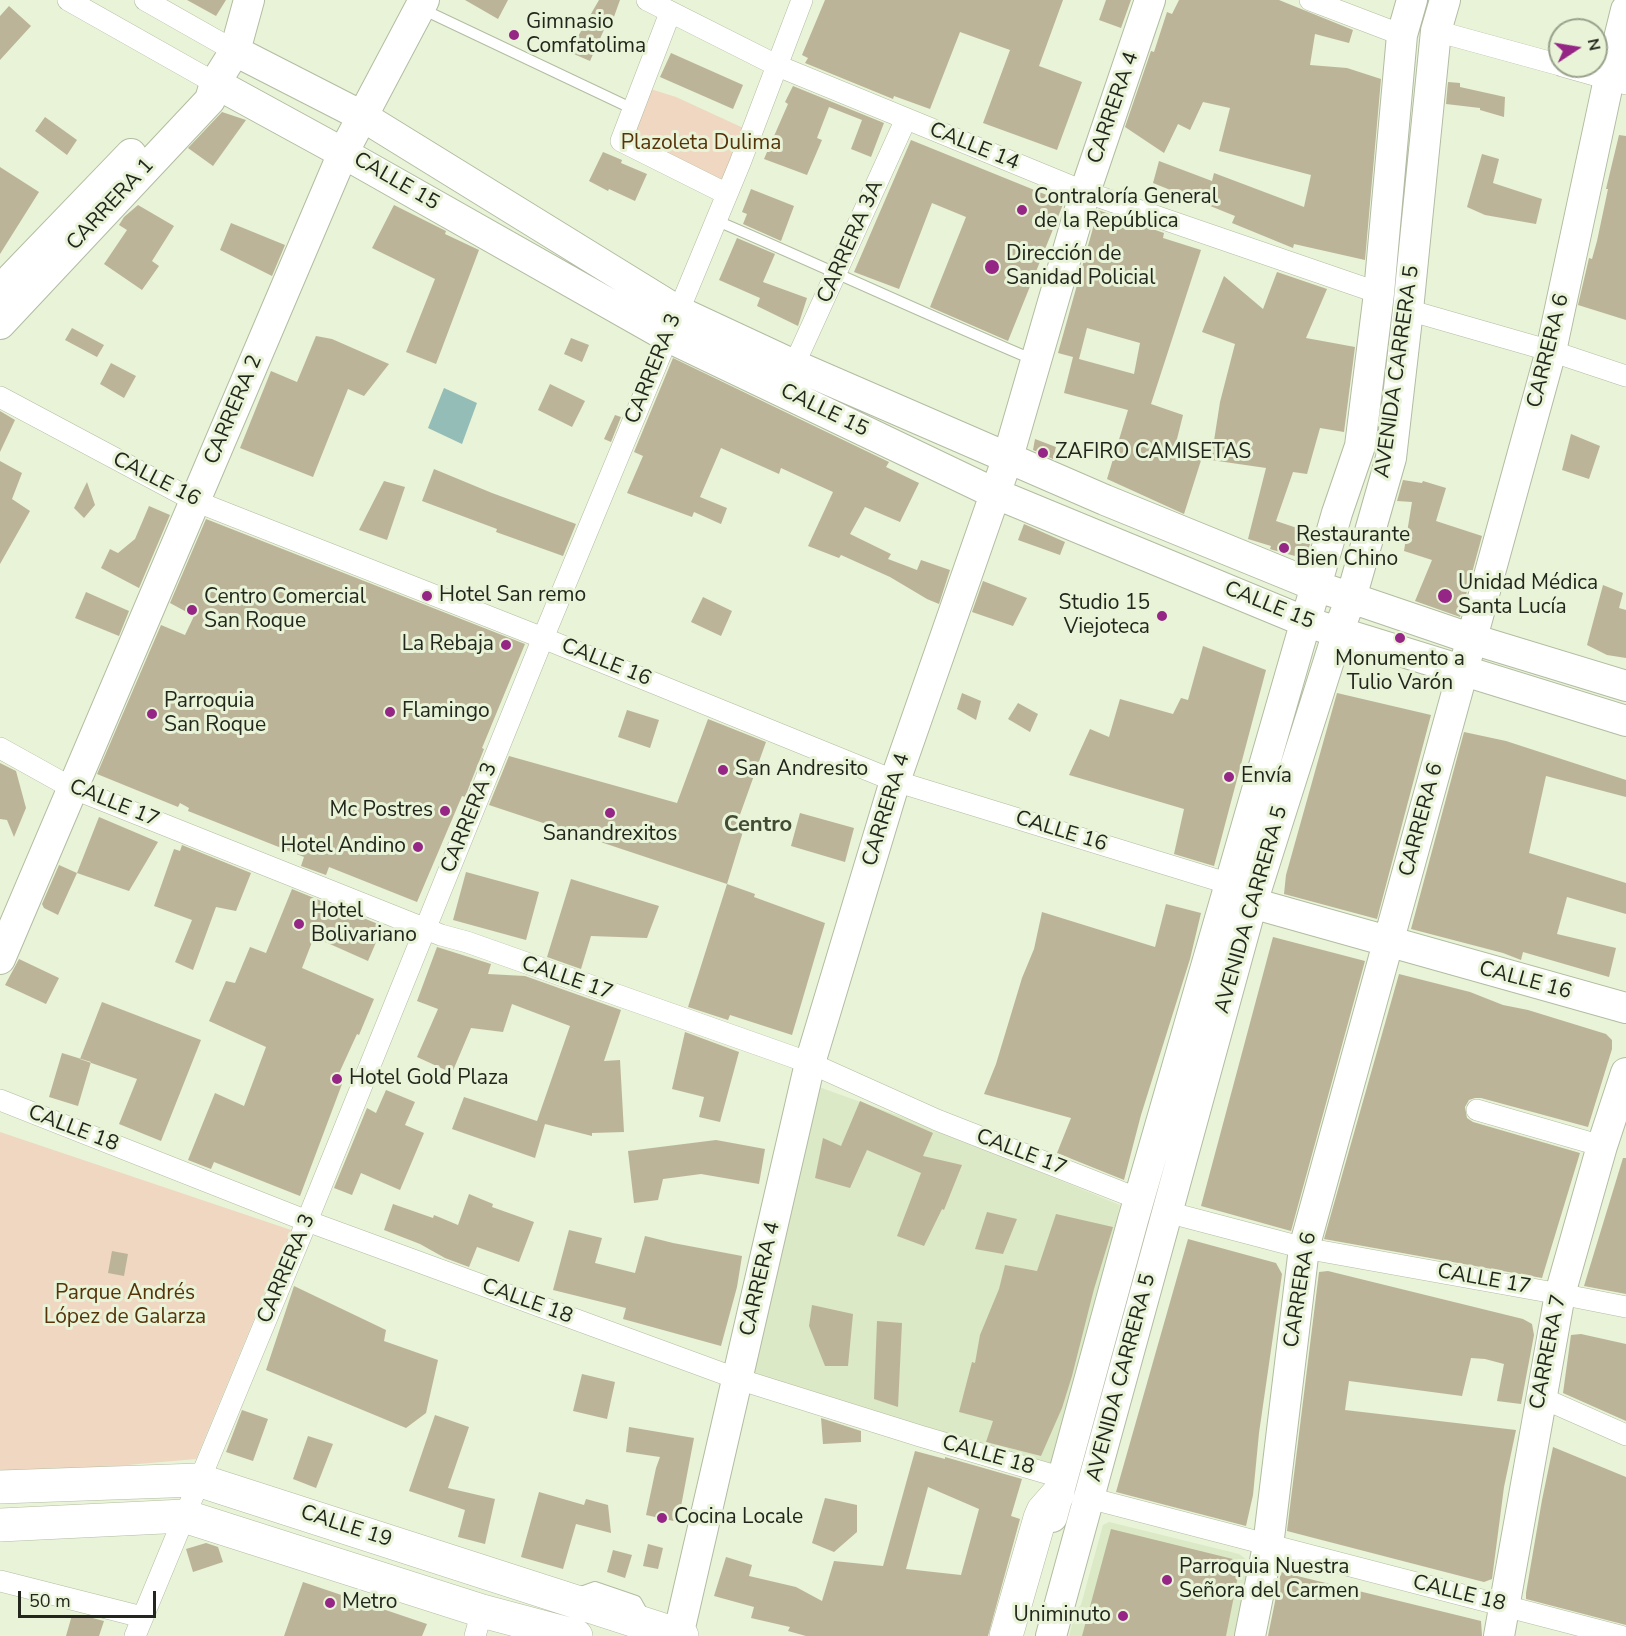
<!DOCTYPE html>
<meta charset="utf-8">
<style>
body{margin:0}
#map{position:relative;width:1626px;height:1636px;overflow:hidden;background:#e8f3d7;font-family:"Nunito Sans",sans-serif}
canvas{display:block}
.north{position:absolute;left:1548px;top:18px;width:60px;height:60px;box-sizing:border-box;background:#e8f3d7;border:2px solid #99a18c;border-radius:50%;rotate:78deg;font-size:16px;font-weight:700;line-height:24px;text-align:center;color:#22261c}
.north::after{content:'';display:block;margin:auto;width:21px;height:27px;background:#952685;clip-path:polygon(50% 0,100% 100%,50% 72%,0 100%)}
.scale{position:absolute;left:18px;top:1591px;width:138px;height:27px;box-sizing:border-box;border:3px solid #22261c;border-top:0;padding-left:8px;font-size:18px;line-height:21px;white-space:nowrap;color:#22261c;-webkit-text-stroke:4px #e8f3d7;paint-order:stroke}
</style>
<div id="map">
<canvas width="1626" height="1636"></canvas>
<div class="north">N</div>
<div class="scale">50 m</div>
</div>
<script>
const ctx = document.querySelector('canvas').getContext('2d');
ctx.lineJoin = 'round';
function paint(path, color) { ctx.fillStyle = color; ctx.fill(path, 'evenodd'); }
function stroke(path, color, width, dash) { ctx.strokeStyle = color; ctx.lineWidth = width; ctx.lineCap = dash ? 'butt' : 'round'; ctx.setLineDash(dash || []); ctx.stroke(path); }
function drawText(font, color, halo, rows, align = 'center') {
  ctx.font = font + ' "Nunito Sans",sans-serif'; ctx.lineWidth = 6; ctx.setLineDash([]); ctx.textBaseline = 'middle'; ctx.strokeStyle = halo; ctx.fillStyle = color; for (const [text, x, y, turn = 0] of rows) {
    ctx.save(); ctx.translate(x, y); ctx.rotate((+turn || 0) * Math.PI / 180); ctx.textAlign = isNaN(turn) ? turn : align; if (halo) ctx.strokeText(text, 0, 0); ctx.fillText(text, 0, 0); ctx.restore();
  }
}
const built = new Path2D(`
 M816,1086L933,1128L1120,1205L1056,1470L750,1374Z
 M1109,1522L1239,1554L1247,1560L1249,1572L1236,1636H1069L1076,1610L1081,1605L1103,1525Z`);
const green = new Path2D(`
 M644,87L676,97L752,132L728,190L623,140Z
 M0,1132L291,1230L196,1459L0,1476Z`);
const water = new Path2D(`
 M444,388L477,403L462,444L428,428Z`);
const building = new Path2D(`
 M187,0H226L216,16Z
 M465,0H508L498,19Z
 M599,0H620L611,25L607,23L590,61L569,52Z
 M825,0H1063L1039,66L1082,82L1057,150L983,123L1010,50L960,32L930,109L894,96L893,99L805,63L808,58L802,55Z
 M1106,0H1131L1121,28L1099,20Z
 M1179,0H1279L1353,30L1349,43L1315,34L1310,65L1347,68L1381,79L1365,260L1294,244L1293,248L1232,223L1235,216L1153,183L1159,161L1212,181L1214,173L1304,207L1311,175L1219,151L1230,108L1203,102L1190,130L1178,124L1164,153L1125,127L1151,51L1154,52L1167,12L1172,14Z
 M9,6L31,26L0,60V16Z
 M671,53L743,85L733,109L660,77Z
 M1448,82L1460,83V87L1505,97L1504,117L1480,110V108L1446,104Z
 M793,86L884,123L871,157L851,149L862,120L829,107L817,138L822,140L807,175L764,159L788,104L785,102Z
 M222,112L246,120L213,166L188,148Z
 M45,117L77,140L67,155L35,131Z
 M1619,135L1626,136V320L1578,305L1589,258L1592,259L1597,241L1608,189H1606Z
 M911,140L1064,202L1008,341L930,307L966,217L932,203L899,289L854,272Z
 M603,152L622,160L621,163L647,174L635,201L609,189L608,191L589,181Z
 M1482,154L1499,159L1493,183L1542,199L1536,224L1485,215L1467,207Z
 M0,167L39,192L0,254Z
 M751,189L794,206L781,241L743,224L747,214L742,212Z
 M138,205L174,226L152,261L159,266L142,290L104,264L127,230L119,225L124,217Z
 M394,205L446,231L445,234L479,250L436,364L406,352L435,279L372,248Z
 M1098,210L1164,233L1163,238L1201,250L1151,404L1183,415L1176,443L1204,451L1184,514L1107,479L1128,410L1064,393L1073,357L1058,353ZM1087,328L1140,343L1134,374L1079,359Z
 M231,223L285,245L272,276L220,250Z
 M737,238L775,254L763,282L807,298L798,326L757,306L760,298L719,280Z
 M1277,272L1327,289L1306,338L1355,347L1344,432L1320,428L1307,474L1293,472L1276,521L1303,530L1302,543L1310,544L1306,559L1273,550L1270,549L1271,546L1248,539L1266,468L1211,460L1220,402L1235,344L1202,332L1224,276L1263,309Z
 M72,328L104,345L97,357L65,340Z
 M316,336L332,339L389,364L364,396L348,389L313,477L240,448L271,371L297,382Z
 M571,338L589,345L582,362L564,354Z
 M673,358L889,462L886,467L919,483L900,522L865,507L850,534L891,554L888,559L917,570L921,560L950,570L939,604L927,599L890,577L841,555L839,558L808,546L833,492L781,468L779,474L721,448L700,497L727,508L721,524L694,512L692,517L627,493L643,456L634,452Z
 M111,363L136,376L124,398L100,384Z
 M550,384L585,401L572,427L538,410Z
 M0,411L15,420L0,452Z
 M615,415L621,417L611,442L604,439Z
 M1571,434L1600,446L1589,479L1562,470Z
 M1035,439L1056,447L1053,459L1033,450Z
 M0,461L22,473L12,499L30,511L0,564Z
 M434,469L492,493L576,524L563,556L496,532L497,529L422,501Z
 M1403,480L1422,483L1423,481L1446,488L1436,521L1482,536L1460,617L1415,601L1432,560L1404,551L1412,502L1397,501Z
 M384,481L405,487L387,540L359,530Z
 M87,482L95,505L84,518L74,508Z
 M149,506L170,515L139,588L101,568L110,549L118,553L135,539Z
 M206,519L525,644L482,748L484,749L465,797L462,796L417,902L329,867L326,875L301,866L304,857L188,811L189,808L180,803L178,807L97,774L161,625L185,635L194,616L170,603Z
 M1024,524L1065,542L1060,555L1018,540Z
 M983,581L1027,598L1013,626L972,612Z
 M1603,585L1623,593L1619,608L1626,610V658L1607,655L1587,645Z
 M86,592L129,611L119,636L75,618Z
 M703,597L732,611L721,636L691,622Z
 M1203,646L1266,670L1214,866L1174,854L1184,809L1069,775L1090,729L1109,737L1120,699L1173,714L1181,698L1188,700Z
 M962,693L981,701L976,720L957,709Z
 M1337,693L1431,715L1377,919L1284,894L1286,875Z
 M1018,703L1038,714L1030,732L1008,719Z
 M627,710L659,720L650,748L618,737Z
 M708,719L766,742L737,823L745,825L727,884L489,805L509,756L677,803Z
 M1464,732L1506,741L1626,780V797L1546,776L1529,853L1626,883V914L1567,897L1557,934L1616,948L1609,977L1523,952L1521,960L1503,953L1411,929Z
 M0,763L16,771L26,808L14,837L7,820L0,819Z
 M800,813L854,828L845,862L791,846Z
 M99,817L158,842L129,891L77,873Z
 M182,845L251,873L236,911L216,907L193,970L175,962L192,920L154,906L174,849L180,851Z
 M59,865L77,873L58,915L44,908L42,904Z
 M466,872L539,892L526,940L453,920Z
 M571,879L659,906L647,938L591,936L581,969L547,957Z
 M727,884L755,894L754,897L825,923L792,1035L730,1015L728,1020L688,1007Z
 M292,889L383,926L368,961L314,937L302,968L374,999L359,1035L357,1034L335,1082L342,1084L300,1196L214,1162L211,1169L188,1160L215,1093L244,1106L266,1047L209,1021L226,981L235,983L250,947L266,953Z
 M1166,904L1201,913L1190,959L1141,1115L1124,1180L1057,1153L1071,1118L984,1094L996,1064L1022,978L1034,949L1042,912L1155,947Z
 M1273,937L1365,961L1291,1231L1201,1206Z
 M437,947L491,964L488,974L525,976L621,1010L604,1061L620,1060L624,1132L592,1133V1136L545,1124L535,1158L452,1129L464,1097L537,1121L570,1026L512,1004L503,1032L471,1028L452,1073L417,1057L438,1009L417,1001Z
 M19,959L59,978L46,1004L5,985Z
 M1399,974L1470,992L1503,1005L1528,1010L1606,1034L1612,1040V1049L1588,1127L1481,1098H1475L1469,1100L1465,1107L1467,1118L1473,1122L1580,1153L1542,1278L1324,1239Z
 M102,1002L201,1040L161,1141L119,1124L137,1079L80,1059Z
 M685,1032L739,1052L720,1122L699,1117L704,1097L672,1089Z
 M62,1053L91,1062L78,1106L49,1097Z
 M386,1090L415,1102L405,1125L424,1133L400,1190L361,1173L352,1195L334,1188L367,1108L376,1113Z
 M860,1101L933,1133L923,1156L962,1165L944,1210L942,1209L924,1246L897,1236L921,1173L867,1150L850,1188L815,1178L823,1138L841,1146Z
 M716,1140L765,1149L759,1184L701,1174L663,1179L658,1200L634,1203L628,1151Z
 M1623,1158H1626V1294L1584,1286Z
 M469,1194L493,1204L492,1207L534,1222L519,1262L477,1247L469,1267L445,1258L420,1244L384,1230L393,1204L433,1218L434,1215L458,1225Z
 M987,1212L1017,1219L1003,1254L975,1249Z
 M1056,1214L1113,1227L1094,1289L1072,1376L1062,1408L1041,1456L986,1442L993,1421L959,1412L972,1362L975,1363L980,1335L999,1289L1005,1265L1037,1271Z
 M569,1230L602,1238L595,1263L635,1273L645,1236L673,1243L742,1256L737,1287L721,1346L623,1319L626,1308L553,1290Z
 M1188,1239L1276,1263L1282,1274L1259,1433L1253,1495L1246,1526L1116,1492Z
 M112,1251L128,1254L124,1276L108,1273Z
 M1328,1271L1523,1319L1532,1324L1534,1335L1521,1404L1497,1401L1504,1364L1485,1359L1471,1358L1462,1396L1349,1381L1345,1410L1516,1430L1504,1487L1492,1579L1484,1582L1476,1580L1287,1531L1319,1272Z
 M294,1286L386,1330L384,1341L438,1360L426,1413L406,1428L266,1370Z
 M812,1305L853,1314L848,1366H825L809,1326Z
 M877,1321L902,1323L898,1407L874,1399Z
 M1581,1334L1626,1344V1421L1563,1393L1571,1335Z
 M582,1374L615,1382L607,1419L573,1411Z
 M242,1410L268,1419L253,1461L226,1452Z
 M435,1415L469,1427L448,1488L495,1499L485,1544L458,1537L465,1510L409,1491Z
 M821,1418L861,1431V1442L823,1444Z
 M629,1427L694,1438L678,1522L646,1515L656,1468L660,1457L626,1452Z
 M308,1436L333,1444L316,1488L293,1479Z
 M1553,1447L1626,1477V1625L1526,1599V1593L1542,1500Z
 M915,1451L945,1459V1457L1022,1479L1011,1516L1020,1519L988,1636H806L788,1631L790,1627L751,1618L754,1607L714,1596L726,1557L752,1565L749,1576L796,1587L822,1601L834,1561L883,1566ZM928,1487L979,1509L961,1575L906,1569Z
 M539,1492L584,1505L586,1499L608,1505L611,1533L576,1524L563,1569L521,1557Z
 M825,1498L857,1505V1532L834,1552L812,1543Z
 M1111,1529L1241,1561L1226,1636H1082Z
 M206,1543L218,1547L223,1562L193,1572L186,1549Z
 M648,1544L663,1548L658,1569L643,1566Z
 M613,1550L632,1555L625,1578L607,1572Z
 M1281,1572L1481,1621L1482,1636H1268Z
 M303,1582L427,1624L422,1636H284Z
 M72,1615L85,1616L104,1621L99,1636H66Z`);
const lane = new Path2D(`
 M422,9L633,109
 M715,220C822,266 927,315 1034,360
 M578,1593L595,1587L636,1601L645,1617`);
const street = new Path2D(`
 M68,0L215,83
 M145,0L235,51
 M647,0L778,66L1085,192L1379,293
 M1310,0L1402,35
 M670,13L621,141L727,194
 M1436,31L1560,65
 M1562,66L1626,84
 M1408,310L1551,351L1626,376
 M794,365L906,119
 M0,397L195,501L543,638L895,781L1230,884
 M0,748L72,788L441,935L467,942L810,1063L937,1120L1139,1199
 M0,1100L307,1221L738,1379L920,1436L1063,1478
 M1477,1110L1602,1146
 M1167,1212L1304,1248L1560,1294L1626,1307
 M1540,1397L1626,1435
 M1089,1498L1620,1636
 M0,1581L142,1617
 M135,1636L307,1221L543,638L740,163L802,0
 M475,1636L482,1611`);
const secondary = new Path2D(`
 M235,51L362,116L678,311L794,365L1105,500L1316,586L1472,639L1626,686
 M215,83L343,153L668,337L994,493L1306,622L1626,721
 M0,290L131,154
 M0,324L210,100L215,83L235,51L249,0
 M1252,903L1626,1008
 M0,959L343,153L424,0
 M1052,1517L1133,1220L1337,513L1360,446L1379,293L1402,35L1412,0
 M678,1636L810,1063L895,781L1008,457L1085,192L1150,0
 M1051,1636L1252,903L1338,632L1351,598L1391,458L1408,310L1436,31L1445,0
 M1250,1636L1268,1546L1304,1248L1551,351L1609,79L1626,10
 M1499,1636L1560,1294L1602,1146L1626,1073`);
const primary = new Path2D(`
 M0,1487L198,1480L682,1636
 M0,1525L184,1516L482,1611L576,1636
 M1006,1636L1040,1518L1043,1511L1058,1494`);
const markers = [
 [514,35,6,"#952685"],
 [1022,210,6,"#952685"],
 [992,267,8,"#952685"],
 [1043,453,6,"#952685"],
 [1284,548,6,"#952685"],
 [427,596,6,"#952685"],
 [1445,596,8,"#952685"],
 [192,610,6,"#952685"],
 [1162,616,6,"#952685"],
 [1400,638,6,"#952685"],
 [506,645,6,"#952685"],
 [390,712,6,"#952685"],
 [152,714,6,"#952685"],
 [723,770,6,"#952685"],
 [1229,777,6,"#952685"],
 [445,811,6,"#952685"],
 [610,813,6,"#952685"],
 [418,847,6,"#952685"],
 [299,924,6,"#952685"],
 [337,1079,6,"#952685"],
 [662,1518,6,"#952685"],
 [1167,1580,6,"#952685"],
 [330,1603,6,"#952685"],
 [1123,1616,6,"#952685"]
];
const poiNames = [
 ["Gimnasio",526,23],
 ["Comfatolima",526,47],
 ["Contraloría General",1034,198],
 ["de la República",1034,222],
 ["Dirección de",1006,255],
 ["Sanidad Policial",1006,279],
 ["ZAFIRO CAMISETAS",1055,453],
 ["Restaurante",1296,536],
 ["Bien Chino",1296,560],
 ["Unidad Médica",1458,584],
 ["Santa Lucía",1458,608],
 ["Hotel San remo",439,596],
 ["Centro Comercial",204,598],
 ["San Roque",204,622],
 ["Studio 15",1150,604,"right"],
 ["Viejoteca",1150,628,"right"],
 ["La Rebaja",494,645,"right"],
 ["Monumento a",1400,660,"center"],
 ["Tulio Varón",1400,684,"center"],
 ["Parroquia",164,702],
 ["San Roque",164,726],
 ["Flamingo",402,712],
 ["San Andresito",735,770],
 ["Envía",1241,777],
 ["Mc Postres",433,811,"right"],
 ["Sanandrexitos",610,835,"center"],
 ["Hotel Andino",406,847,"right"],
 ["Hotel",311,912],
 ["Bolivariano",311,936],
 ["Hotel Gold Plaza",349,1079],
 ["Cocina Locale",674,1518],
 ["Parroquia Nuestra",1179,1568],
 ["Señora del Carmen",1179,1592],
 ["Metro",342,1603],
 ["Uniminuto",1111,1616,"right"]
];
const streetNames = [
 ["CARRERA 4",1114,108,-71],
 ["CALLE 14",974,147,22],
 ["CALLE 15",396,182,30],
 ["CARRERA 1",111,205,-47],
 ["CARRERA 3A",851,242,-66],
 ["CARRERA 6",1549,351,-76],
 ["CARRERA 3",654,369,-68],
 ["AVENIDA CARRERA 5",1398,372,-82],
 ["CARRERA 2",234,410,-67],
 ["CALLE 15",824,411,26],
 ["CALLE 16",156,480,27],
 ["CALLE 15",1269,606,22],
 ["CALLE 16",606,663,22],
 ["CALLE 17",114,804,22],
 ["CARRERA 4",887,810,-73],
 ["CARRERA 3",470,818,-68],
 ["CARRERA 6",1422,820,-75],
 ["CALLE 16",1061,832,17],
 ["AVENIDA CARRERA 5",1252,910,-74],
 ["CALLE 17",567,979,19],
 ["CALLE 16",1525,981,15],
 ["CALLE 18",73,1129,21],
 ["CALLE 17",1021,1153,21],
 ["CARRERA 3",287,1269,-67],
 ["CARRERA 4",761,1279,-77],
 ["CALLE 17",1484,1280,10],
 ["CARRERA 6",1301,1290,-81],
 ["CALLE 18",527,1302,20],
 ["CARRERA 7",1549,1352,-79],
 ["AVENIDA CARRERA 5",1122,1378,-75],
 ["CALLE 18",988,1456,16],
 ["CALLE 19",346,1527,18],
 ["CALLE 18",1459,1594,14]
];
const parkNames = [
 ["Plazoleta Dulima",701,144],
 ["Parque Andrés",125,1294],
 ["López de Galarza",125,1318]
];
const neighbourhoodNames = [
 ["Centro",758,826]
];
paint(built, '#dbe9c6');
paint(green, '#efd7c1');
paint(water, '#95bdb7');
paint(building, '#bcb499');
stroke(lane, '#b2bca2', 12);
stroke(street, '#b2bca2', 22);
stroke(secondary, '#b2bca2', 32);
stroke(primary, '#b2bca2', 34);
stroke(lane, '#fff', 10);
stroke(street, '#fff', 21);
stroke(secondary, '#fff', 30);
stroke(primary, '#fff', 33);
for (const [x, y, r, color] of markers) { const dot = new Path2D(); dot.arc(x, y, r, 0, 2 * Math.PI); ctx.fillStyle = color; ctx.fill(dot); stroke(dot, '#e8f3d7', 2); }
drawText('21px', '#22261c', '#e8f3d7', poiNames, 'left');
drawText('21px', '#22261c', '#e8f3d7', streetNames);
drawText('21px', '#563309', '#e8f3d7', parkNames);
drawText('bold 22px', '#424b34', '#e8f3d7', neighbourhoodNames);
</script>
